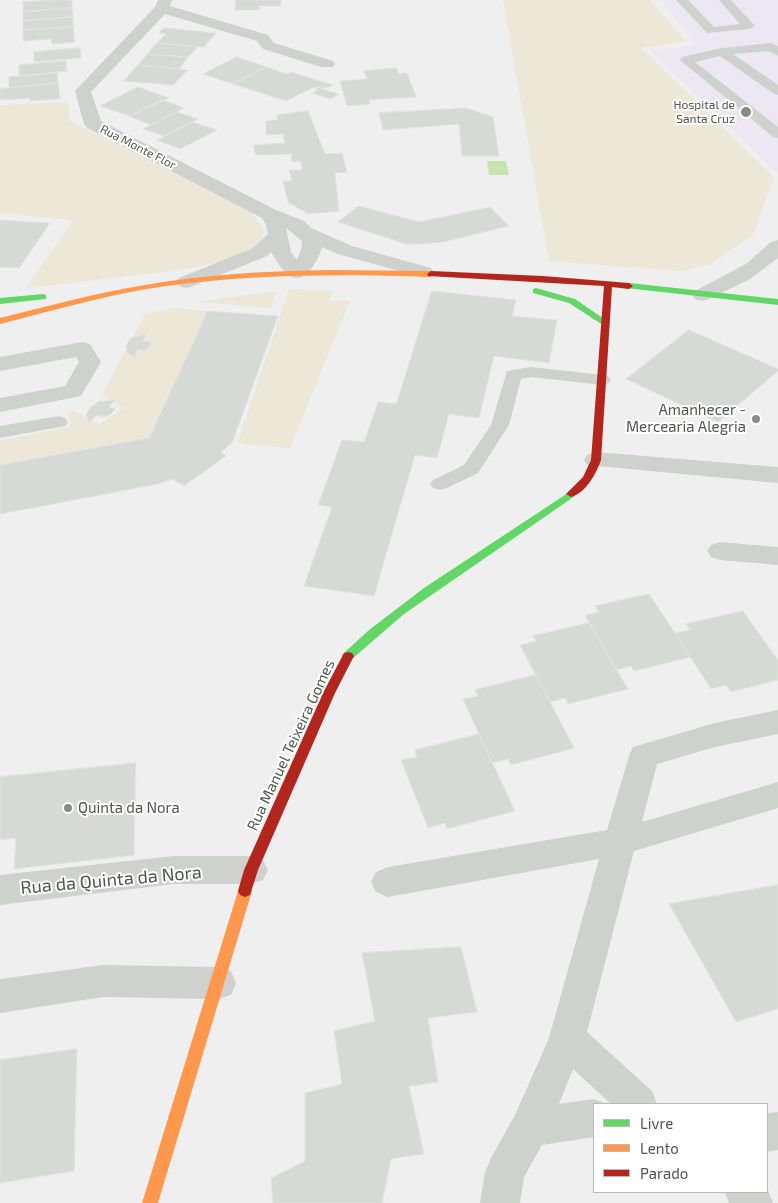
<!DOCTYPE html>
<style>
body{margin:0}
#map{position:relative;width:778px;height:1203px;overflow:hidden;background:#efefef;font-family:"Exo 2",sans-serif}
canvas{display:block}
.legend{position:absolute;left:593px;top:1103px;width:175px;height:90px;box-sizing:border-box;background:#fff;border:1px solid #b7bdb6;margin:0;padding:6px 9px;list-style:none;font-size:15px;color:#4b5948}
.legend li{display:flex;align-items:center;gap:10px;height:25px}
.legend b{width:25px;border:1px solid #b7bdb6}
</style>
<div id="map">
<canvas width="778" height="1203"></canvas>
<ul class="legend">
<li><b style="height:6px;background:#63d668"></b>Livre</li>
<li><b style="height:6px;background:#ff974d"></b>Lento</li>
<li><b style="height:6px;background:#b3261e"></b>Parado</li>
</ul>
</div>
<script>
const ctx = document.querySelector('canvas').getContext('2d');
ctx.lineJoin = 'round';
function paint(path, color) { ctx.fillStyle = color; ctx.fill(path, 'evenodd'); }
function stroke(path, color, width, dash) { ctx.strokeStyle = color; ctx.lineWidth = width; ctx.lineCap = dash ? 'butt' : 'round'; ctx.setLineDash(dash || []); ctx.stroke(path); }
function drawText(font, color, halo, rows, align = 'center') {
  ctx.font = font + ' "Exo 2",sans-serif'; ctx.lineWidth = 4; ctx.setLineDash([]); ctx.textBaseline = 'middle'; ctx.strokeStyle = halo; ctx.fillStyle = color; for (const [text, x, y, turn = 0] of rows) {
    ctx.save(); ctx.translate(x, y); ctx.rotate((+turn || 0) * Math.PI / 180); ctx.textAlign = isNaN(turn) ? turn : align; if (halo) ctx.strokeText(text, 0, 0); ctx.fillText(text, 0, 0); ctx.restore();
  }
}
const medical = new Path2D(`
 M661,0H778V174L651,51L696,45Z`);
const green = new Path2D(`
 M503,0H650L686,41L641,48L774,177L753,235L709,265L681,271L549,261Z
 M68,102L70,121L252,213L264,230L260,245L236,258L181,270L26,288L73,220L0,213V105Z
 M289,289L334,291L329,301H350L290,448L238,443Z
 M276,291L271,308L197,302Z
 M176,308L208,311L149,438L0,465V441L71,426L68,413L74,411L100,424L123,408L102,395L145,314Z`);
const water = new Path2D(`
 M487,161H506L509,175H489Z`);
const building = new Path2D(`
 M55,0H72V8L23,12V2Z
 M236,0H281V6H260L259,10H235Z
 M72,8L73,17L23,21V12Z
 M73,17V27L23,30V21Z
 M73,27L75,42L52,44L51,39L23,41V30Z
 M164,28L216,33L204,47L157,43L166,34L159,33Z
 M157,43L198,47L188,57L148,54Z
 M80,48L81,58L34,62V52Z
 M148,54L188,57L179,69L138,65Z
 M237,57L267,67L233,84L203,74Z
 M66,61L67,71L19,76V65Z
 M138,65L179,69L188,70L173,85L124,81Z
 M267,67L287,74L291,72L333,85L327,88L316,87L339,94L330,99L312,93L318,90L314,87L286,101L233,84Z
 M396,68L399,74L407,73L416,97L369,100L370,104L347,106L340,81L367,79L364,71Z
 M57,73L58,83L9,88V77Z
 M58,83L60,99L30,101V98L0,100V89Z
 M138,87L169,98L129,116L100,106Z
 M163,100L184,108L151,125L129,116Z
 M466,108L493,117L499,156H462L459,124L383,130L379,113Z
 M308,111L325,154L342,153L347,172L335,173L339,211L308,214L288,202L283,181H292L289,170H302L301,161L292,162L291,154L256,155L253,145L285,143L283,134L266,135V121L277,120V115Z
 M177,112L198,119L164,136L143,129Z
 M193,122L217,130L180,149L157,140Z
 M359,206L419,222L490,207L509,226L443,242L422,244H406L338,222Z
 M0,220L50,223L19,268L0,267Z
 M432,291L516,300L512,316L557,320L549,363L494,356L479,418L449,414L437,458L415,455L374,596L304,586L332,507L318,505L342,440L364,442L378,402L396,404Z
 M208,311L278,316L232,443L221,452L226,456L184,486L172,479L158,484L0,514V465L149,438Z
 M689,330L778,369V371L718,422L626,379Z
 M145,334L143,341L150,342V346L145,350H137L134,357L127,352L126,346L130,339Z
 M115,400L109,407L115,409L111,414L104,417L97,415L89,422L86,415L90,408L98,402Z
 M649,594L691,657L634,671L631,666L616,670L585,615L599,612L595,606Z
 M743,611L778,660V680L731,692L726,685L711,689L675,633L690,630L686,624Z
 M589,623L628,689L568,704L565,698L550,702L520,645L536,641L533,636Z
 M536,675L574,748L511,765L508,759L492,763L463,699L478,696L475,690Z
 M479,734L515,811L447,829L445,823L428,828L401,760L417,757L415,750Z
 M136,763L134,855L14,869L16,838L0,840V777Z
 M778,885V1009L736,1022L669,904Z
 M461,947L477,1012L428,1018L438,1082L409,1086L424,1154L391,1159L382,1203H273L271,1178L305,1161V1093L342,1084L334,1031L375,1021L362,953Z
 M77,1049L74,1171L0,1183V1060Z`);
const lane = new Path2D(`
 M676,0H688L714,27L740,24L719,0H731L755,26L749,29L707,33Z
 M771,43L778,46V56L769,51L733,54L778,85V95L774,94L720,56L695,62L778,127V138L773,137L680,60L682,57L722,48Z
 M531,367L602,375L608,376L611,380L608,384L602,385L531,377L521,379L509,425L478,473L447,488L440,490L433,488L430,484L433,480L464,465L491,425L507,371Z
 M59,416L65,418L68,422L65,426L0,438V426Z`);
const street = new Path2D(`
 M158,0H172L170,6L268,35L274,43L333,61L335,64L333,67H321L263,49L257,41L165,14L91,92L101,121L276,210L304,221L311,228L352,246L431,268L434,272L431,276L424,278L417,276L338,254L322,247C320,255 316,262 311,269C294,291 281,269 271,252L267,256L193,286L186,288L179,286L176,282L179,278L253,248L268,234L266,225L262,218L87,128L84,124L75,91L155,7ZM286,228L302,241L301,250L297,260L291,252Z
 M778,240V258L750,279L709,299L702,301L695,299L692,295L695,291L746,264L771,242Z
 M82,342L90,344L101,362L81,396L0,412V398L65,386L79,362L76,357L0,371V357Z
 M596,452L778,467V483L587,465L584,460L587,455Z
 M720,542L778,547V565L720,560L711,557L707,551L711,545Z
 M778,710V734L715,747L657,764L642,822L778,782V808L634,851L587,1032L652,1091L657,1104H611L573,1069L559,1104L594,1099L607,1104H594V1137L542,1145L524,1177L520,1203H480L485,1172L491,1158L516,1113L549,1038L599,859L388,897L376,892L371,882L376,872L388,867L607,830L629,756L633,747L715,723Z
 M174,856H251L263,860L268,870L263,880L251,884H174L0,905V875Z
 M103,965L218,967L231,971L236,983L231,995L218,999L103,997L0,1013V979Z
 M778,1112V1150L767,1152V1113Z
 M767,1188L773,1203H729L725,1192H767Z`);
const fast = new Path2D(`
 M629,283L778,299V305L626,288V284Z
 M536,288L575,299L610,323L609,325H603L569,303L533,293V289Z
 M43,294L46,295V299L0,304V298Z
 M571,491L576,494L575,496L404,614L352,659H344L342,656L344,653L369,630L424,588Z`);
const slow = new Path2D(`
 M331,270L431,271L435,274L431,277C343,274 254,274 166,286C110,294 55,310 0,324V318C48,306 96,293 145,285C207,274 269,271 331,270Z
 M245,885L250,887L252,891L158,1203H142L238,891L240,887Z`);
const jam = new Path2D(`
 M431,271L543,276L629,283L633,286L629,289L612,287L601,460C596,474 586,493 571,497L566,494L583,477L591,460L604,286L428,276L427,274Z
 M348,652L352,653L354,656L335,693L258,870L250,895L245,897L240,895L238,891L244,870L323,693L344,653Z`);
const markers = [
 [746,112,6,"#848e82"],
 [756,419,5,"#848e82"],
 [68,808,5,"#848e82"]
];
const farPoinames = [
 ["Hospital de",735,105],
 ["Santa Cruz",735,119]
];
const farStreetnames = [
 ["Rua Monte Flor",138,147,27]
];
const poiNames = [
 ["Amanhecer -",746,410],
 ["Mercearia Alegria",746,427],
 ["Quinta da Nora",78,808,"left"]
];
const streetNames = [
 ["Rua Manuel Teixeira Gomes",291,745,-65]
];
const nearStreetnames = [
 ["Rua da Quinta da Nora",111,880,-5]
];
paint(medical, '#ede7f3');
paint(green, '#ece7d6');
paint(water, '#c5e4af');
paint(building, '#d7d9d7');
stroke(building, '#e1e2e1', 1);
paint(lane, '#ced1ce');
paint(street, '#ced1ce');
paint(fast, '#63d668');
paint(slow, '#ff974d');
paint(jam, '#b3261e');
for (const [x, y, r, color] of markers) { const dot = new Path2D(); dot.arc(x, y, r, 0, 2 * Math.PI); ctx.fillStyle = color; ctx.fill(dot); stroke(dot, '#fff', 2); }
drawText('12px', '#4b5948', '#fff', farPoinames, 'right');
drawText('12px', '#4b5948', '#fff', farStreetnames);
drawText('15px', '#4b5948', '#fff', poiNames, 'right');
drawText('15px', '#4b5948', '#fff', streetNames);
drawText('18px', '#4b5948', '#fff', nearStreetnames);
</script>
